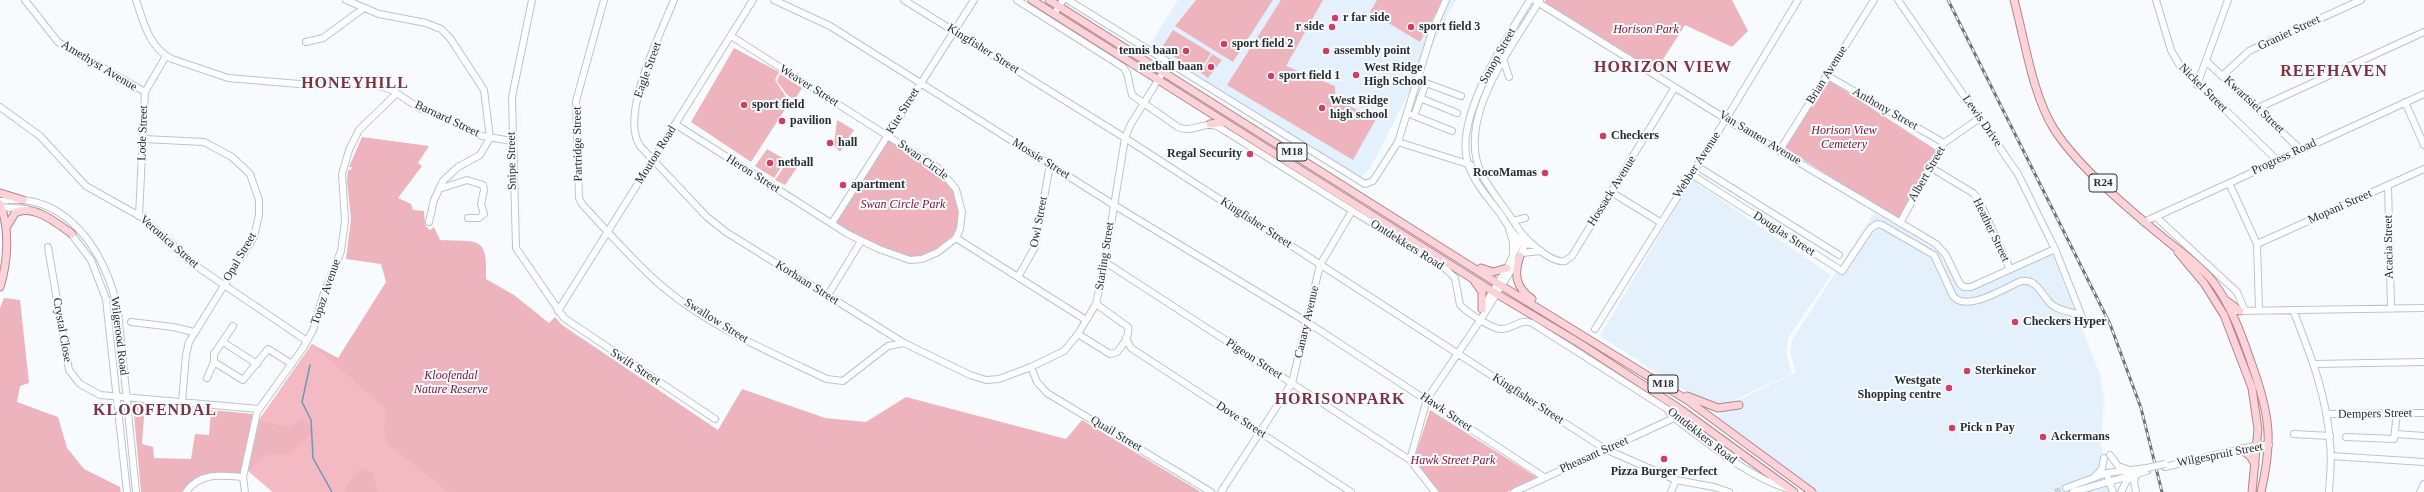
<!DOCTYPE html>
<style>
body{margin:0}
canvas{display:block;background:#f8fbfd}
</style>
<canvas width="2424" height="492"></canvas>
<script>
const ctx = document.querySelector('canvas').getContext('2d');
ctx.lineJoin = 'round';
function paint(path, color) { ctx.fillStyle = color; ctx.fill(path, 'evenodd'); }
function stroke(path, color, width, dash) { ctx.strokeStyle = color; ctx.lineWidth = width; ctx.lineCap = dash ? 'butt' : 'round'; ctx.setLineDash(dash || []); ctx.stroke(path); }
function drawText(font, color, halo, rows, align = 'center') {
  ctx.font = font + ' Georgia,serif'; ctx.lineWidth = 4; ctx.setLineDash([]); ctx.textBaseline = 'middle'; ctx.strokeStyle = halo; ctx.fillStyle = color; for (const [text, x, y, turn = 0] of rows) {
    ctx.save(); ctx.translate(x, y); ctx.rotate((+turn || 0) * Math.PI / 180); ctx.textAlign = isNaN(turn) ? turn : align; if (halo) ctx.strokeText(text, 0, 0); ctx.fillText(text, 0, 0); ctx.restore();
  }
}
const built = new Path2D(`
 M1178,0H1456L1371,167L1359,179L1147,49Z
 M1692,180L1831,275L1788,338L1786,352L1792,373L1724,405L1700,400L1600,336Z
 M1874,213L1898,226L1939,253L1961,290L2052,254L2100,374L2104,398L2101,446L2113,492H1816L1718,418L1725,407L1796,372L1790,352L1792,340Z`);
const green = new Path2D(`
 M1196,0H1273L1233,62L1175,26Z
 M1281,0H1323L1286,66L1335,86V99L1376,119L1353,160L1227,85Z
 M1377,0H1443L1420,42L1370,12Z
 M1546,0H1732L1748,31L1732,47L1685,25L1655,72L1544,3Z
 M1173,30L1211,53L1199,72L1161,49Z
 M734,48L779,72L775,80L786,97L791,100L751,162L691,122Z
 M1212,54L1222,60L1208,78L1201,73Z
 M780,74L802,88L795,99L787,95L777,81Z
 M1827,79L1936,150L1899,220L1785,148Z
 M837,120L854,130L840,152L834,145Z
 M888,135L951,180L962,205L956,238L933,255L904,258L832,223Z
 M362,137L429,146L418,163L422,166L398,198L411,204L413,210L424,211L425,225L430,230L434,227L440,240C478,242 488,235 486,279L514,295L549,323L555,317L562,325L718,430L742,389L825,418L866,422L906,397L1066,439L1082,420L1201,492H273L248,471L259,420L312,344L338,358L386,282L381,264L346,259L351,219L347,181L348,170H351L352,167H349Z
 M767,149L786,160L774,178L755,166Z
 M788,161L798,166L785,185L775,180Z
 M4,298L20,300L29,383L20,386L17,402L58,417L67,448L84,469L120,487L121,492H0V308Z
 M145,403L142,444L153,447L154,458L191,459L195,434L209,435L211,410L254,414L241,474C215,471 200,472 183,492H141L133,404Z
 M1430,410L1538,478L1507,492H1438L1414,459Z`);
const forest = new Path2D(`
 M312,344L386,409L384,431L388,444L449,492H378L373,473L361,468L345,488L346,492H273L248,471L265,455H289L314,431L302,419L290,428L259,420Z`);
const stream = new Path2D(`
 M310,365L302,402L311,420L313,458L332,492`);
const minorTunnel = new Path2D(`
 M2055,492L2066,488`);
const minor = new Path2D(`
 M25,0L58,42L145,92
 M136,0C143,21 149,48 172,59L228,78L311,85L363,83L375,85L392,90L419,108L454,121L482,136L512,141
 M346,0L379,14L426,23L441,29L450,38L484,90L490,138L480,155L458,167L443,181L434,200L429,222
 M532,0L512,97L516,248L564,318L715,419
 M604,0L576,101L579,198L582,204C606,230 630,257 656,281C704,324 769,352 827,379L843,381L888,346L904,343
 M674,0C661,33 619,114 640,146L707,217L726,232L904,343L970,375L986,380L999,379L1031,367L1064,351L1078,334L1096,304L1105,262L1125,138L1131,124L1163,72
 M774,0L830,26L1114,205L1307,322L1544,477
 M904,0L1125,138L1605,449L1676,480L1714,487L1729,492
 M1017,0L1123,67L1127,73L1132,95L1178,127C1191,134 1205,120 1219,127L1447,270L1455,278L1460,305C1467,312 1493,330 1502,329C1513,329 1520,318 1532,323L1667,409L1674,418C1710,444 1745,475 1788,489
 M1068,0L1365,184L1373,181L1398,142L1433,29L1446,0
 M1530,0C1507,38 1453,118 1468,164C1474,182 1488,198 1499,212C1507,223 1517,245 1532,245
 M1534,0L1726,119L1936,244L1946,255L1960,284L1964,287H1971L2055,249
 M1540,0C1513,46 1454,119 1482,175C1492,193 1507,210 1518,228C1525,239 1551,264 1565,261L1572,256L1675,87
 M1898,0L2018,174L2055,249L2082,317
 M2156,0L2171,50L2180,66L2277,160
 M1054,14L1063,0
 M306,42L323,38L364,8
 M1504,62L1509,77
 M2207,62L2301,150
 M1826,75L1944,143
 M2222,76L2249,51L2361,0
 M2197,85L2228,0
 M1420,98L1457,113
 M2405,102L2424,145
 M0,107L40,136L86,186L143,218L196,266L307,341
 M2258,108L2424,32
 M1412,115L1452,131
 M1414,116L1426,83L1461,96
 M675,124L848,234L879,249L910,260L922,259L938,252L956,238L960,229L962,212L956,189L938,168L731,36
 M143,139L204,142L232,157L250,174L259,200V215L254,237L189,342L186,355L182,402
 M1398,142L1471,165
 M1780,150L1874,0
 M1930,167L1973,193L1979,200L2010,269
 M1703,170L1839,255
 M1691,174L1842,271L1870,229L1877,224L1882,225L1934,255L1953,296C1966,313 2005,288 2021,281C2037,279 2041,294 2050,303C2058,312 2072,310 2082,317
 M2229,183L2257,244L2259,310
 M2388,185L2391,308
 M439,189L467,180L483,185L484,190L481,204L484,214L479,218H468
 M1611,192L1660,222
 M0,201C67,190 107,254 118,311L136,492
 M0,207L27,209
 M139,216L145,92L166,56
 M2156,217L2237,292L2245,311
 M1513,221L1525,218
 M2144,222L2424,94
 M832,223L974,0
 M1900,223L1944,143L1980,118
 M1509,229L1513,242V253
 M69,231L91,260L106,299L127,492
 M956,238L1086,320
 M2257,244L2424,169
 M48,247L69,370L80,384L100,395L259,409
 M1522,253L1541,251
 M1105,262L1410,460L1435,492
 M1018,277L1035,247L1050,165
 M828,295L861,241
 M1482,309L1507,268L1521,238
 M2293,310C2310,353 2327,396 2330,443C2332,459 2330,476 2329,492
 M558,311L753,0
 M2236,311L2424,308
 M131,322L173,327L194,332
 M1595,329L1726,119L1798,0
 M1078,334L1110,354L1117,352C1123,345 1130,336 1128,327L1096,304
 M1126,338L1131,348L1351,492
 M223,342L257,364
 M214,362L243,380L268,349L292,364
 M2314,364L2424,362
 M1031,367L1037,382L1047,393L1211,492
 M207,378L214,362V354L233,326
 M2326,414L2424,413
 M2294,434L2330,436
 M2396,434L2424,436
 M2346,437L2394,439L2397,413
 M2110,455L2118,466L2127,469
 M2331,456L2424,462
 M1410,460L1427,399L1481,319L1520,256L1526,241
 M2165,467L2258,445H2269
 M2095,476L2102,469L2104,458
 M2108,478L2113,492
 M2066,488L2107,473L2147,468
 M186,492C200,472 221,475 243,477
 M245,492L243,477L257,412L303,348L313,330L324,293L341,251L345,221L342,174L349,150L359,130L397,93
 M1221,492L1292,383L1320,265L1352,211
 M1514,492L1674,418
 M1671,492L1676,480
 M2073,492L2147,471
 M2121,492L2126,482L2131,477
 M2136,492L2134,482L2136,475
 M2420,492L2424,484`);
const major = new Path2D(`
 M1032,0L1492,291L1579,343L1680,409L1794,492
 M1049,0L1497,283L1687,400L1812,492
 M2014,0C2025,40 2032,94 2054,129C2078,167 2130,210 2165,239C2181,252 2197,263 2211,279C2231,304 2242,336 2252,365C2270,415 2273,441 2261,492
 M1210,124L1224,122
 M0,193L23,200
 M0,204C10,228 8,262 0,287
 M6,228L15,213C33,203 58,224 72,234
 M2178,252L2204,283L2224,315L2252,388L2258,429L2252,492
 M1520,256C1514,274 1515,287 1532,299
 M1481,268L1493,272L1507,268
 M1475,282L1482,292V309
 M2227,301L2240,311
 M1687,396L1718,408L1739,405
 M2241,449L2251,457L2255,465`);
const rail = new Path2D(`
 M1948,0L2110,324L2141,408L2162,492`);
const minorBridge = new Path2D(`
 M2147,468L2165,464`);
const markers = [
 [1335,18,4,"#ce3f66"],
 [1332,27,4,"#ce3f66"],
 [1411,27,4,"#ce3f66"],
 [1224,44,4,"#ce3f66"],
 [1186,51,4,"#ce3f66"],
 [1326,51,4,"#ce3f66"],
 [1211,67,4,"#ce3f66"],
 [1356,75,4,"#ce3f66"],
 [1271,76,4,"#ce3f66"],
 [744,105,4,"#ce3f66"],
 [1322,108,4,"#ce3f66"],
 [782,121,4,"#ce3f66"],
 [1603,136,4,"#ce3f66"],
 [830,143,4,"#ce3f66"],
 [1250,154,4,"#ce3f66"],
 [770,163,4,"#ce3f66"],
 [1545,173,4,"#ce3f66"],
 [843,185,4,"#ce3f66"],
 [2015,322,4,"#ce3f66"],
 [1967,371,4,"#ce3f66"],
 [1949,388,4,"#ce3f66"],
 [1952,428,4,"#ce3f66"],
 [2043,437,4,"#ce3f66"],
 [1664,459,4,"#ce3f66"]
];
const shields = [
 [1292,152,30],
 [2103,183,28],
 [1663,384,30]
];
const shieldNames = [
 ["M18",1292,152],
 ["R24",2103,183],
 ["M18",1663,384]
];
const poiNames = [
 ["r far side",1343,18],
 ["r side",1324,27,"right"],
 ["sport field 3",1419,27],
 ["sport field 2",1232,44],
 ["tennis baan",1178,51,"right"],
 ["assembly point",1334,51],
 ["netball baan",1203,67,"right"],
 ["West Ridge",1364,68],
 ["High School",1364,82],
 ["sport field 1",1279,76],
 ["West Ridge",1330,101],
 ["high school",1330,115],
 ["sport field",752,105],
 ["pavilion",790,121],
 ["Checkers",1611,136],
 ["hall",838,143],
 ["Regal Security",1242,154,"right"],
 ["netball",778,163],
 ["RocoMamas",1537,173,"right"],
 ["apartment",851,185],
 ["Checkers Hyper",2023,322],
 ["Sterkinekor",1975,371],
 ["Westgate",1941,381,"right"],
 ["Shopping centre",1941,395,"right"],
 ["Pick n Pay",1960,428],
 ["Ackermans",2051,437],
 ["Pizza Burger Perfect",1664,472,"center"]
];
const parkNames = [
 ["Horison Park",1646,30],
 ["Horison View",1844,131],
 ["Cemetery",1844,145],
 ["Swan Circle Park",903,205],
 ["Kloofendal",451,376],
 ["Nature Reserve",451,390],
 ["Hawk Street Park",1453,461]
];
const streetNames = [
 ["Graniet Street",2289,33,-25],
 ["Kingfisher Street",983,49,32],
 ["Sonop Street",1498,56,-61],
 ["Amethyst Avenue",99,66,31],
 ["Eagle Street",648,70,-70],
 ["Brian Avenue",1827,75,-58],
 ["Weaver Street",809,86,32],
 ["Nickel Street",2203,88,45],
 ["Kwartsiet Street",2254,105,43],
 ["Anthony Street",1885,109,30],
 ["Kite Street",903,111,-58],
 ["Barnard Street",447,119,25],
 ["Lewis Drive",1982,121,55],
 ["Lode Street",143,133,-88],
 ["Van Santen Avenue",1760,138,31],
 ["Partridge Street",578,144,-91],
 ["Mouton Road",656,155,-58],
 ["Progress Road",2284,157,-25],
 ["Mossie Street",1041,159,32],
 ["Swan Circle",923,160,36],
 ["Snipe Street",512,161,-91],
 ["Webber Avenue",1697,165,-57],
 ["Heron Street",753,174,32],
 ["Albert Street",1927,174,-60],
 ["Hossack Avenue",1612,191,-58],
 ["Mopani Street",2340,207,-24],
 ["Owl Street",1039,222,-79],
 ["Kingfisher Street",1256,223,33],
 ["Heather Street",1991,230,64],
 ["Douglas Street",1784,234,33],
 ["Veronica Street",169,242,41],
 ["Ontdekkers Road",1407,245,32],
 ["Acacia Street",2389,247,-91],
 ["Starling Street",1105,256,-81],
 ["Opal Street",240,257,-60],
 ["Korhaan Street",807,283,32],
 ["Topaz Avenue",326,292,-71],
 ["Swallow Street",716,321,32],
 ["Canary Avenue",1307,322,-77],
 ["Crystal Close",62,330,80],
 ["Wilgerood Road",119,336,83],
 ["Pigeon Street",1254,359,33],
 ["Swift Street",635,367,33],
 ["Kingfisher Street",1528,399,33],
 ["Hawk Street",1446,412,34],
 ["Dempers Street",2375,414,-1],
 ["Dove Street",1241,420,33],
 ["Quail Street",1116,434,31],
 ["Ontdekkers Road",1702,436,38],
 ["Pheasant Street",1594,455,-24],
 ["Wilgespruit Street",2220,455,-11]
];
const districtNames = [
 ["HORIZON VIEW",1663,68],
 ["REEFHAVEN",2334,72],
 ["HONEYHILL",355,84],
 ["HORISONPARK",1340,400],
 ["KLOOFENDAL",155,411]
];
paint(built, '#e4f1fd');
paint(green, '#eeb4bd');
paint(forest, '#f4bac3');
stroke(stream, '#6e96b9', 1.5);
stroke(minorTunnel, '#ced2d5', 6, [6, 3]);
stroke(minor, '#b7c5d3', 8);
stroke(major, '#b1868f', 9);
stroke(minor, '#fff', 6);
stroke(major, '#fdd3d9', 7);
stroke(rail, '#707579', 3);
stroke(rail, '#f8fbfd', 1.5, [4.5]);
stroke(minorBridge, '#b7c5d3', 8, []);
stroke(minorBridge, '#fff', 6);
for (const [x, y, r, color] of markers) { const dot = new Path2D(); dot.arc(x, y, r, 0, 2 * Math.PI); ctx.fillStyle = color; ctx.fill(dot); stroke(dot, '#f8fbfd', 1.5); }
for (const [x, y, w] of shields) { const box = new Path2D(); box.roundRect(x - w / 2, y - 9, w, 18, 3); ctx.fillStyle = '#f8fbfd'; ctx.fill(box); stroke(box, '#282e33', 1); }
drawText('bold 11px', '#282e33', null, shieldNames);
drawText('bold 12px', '#282e33', '#f8fbfd', poiNames, 'left');
drawText('italic 12px', '#7f1135', '#f8fbfd', parkNames);
drawText('12px', '#282e33', '#f8fbfd', streetNames);
ctx.letterSpacing = '1px';
drawText('bold 16px', '#7b3443', '#f8fbfd', districtNames);
ctx.letterSpacing = '0px';
</script>
